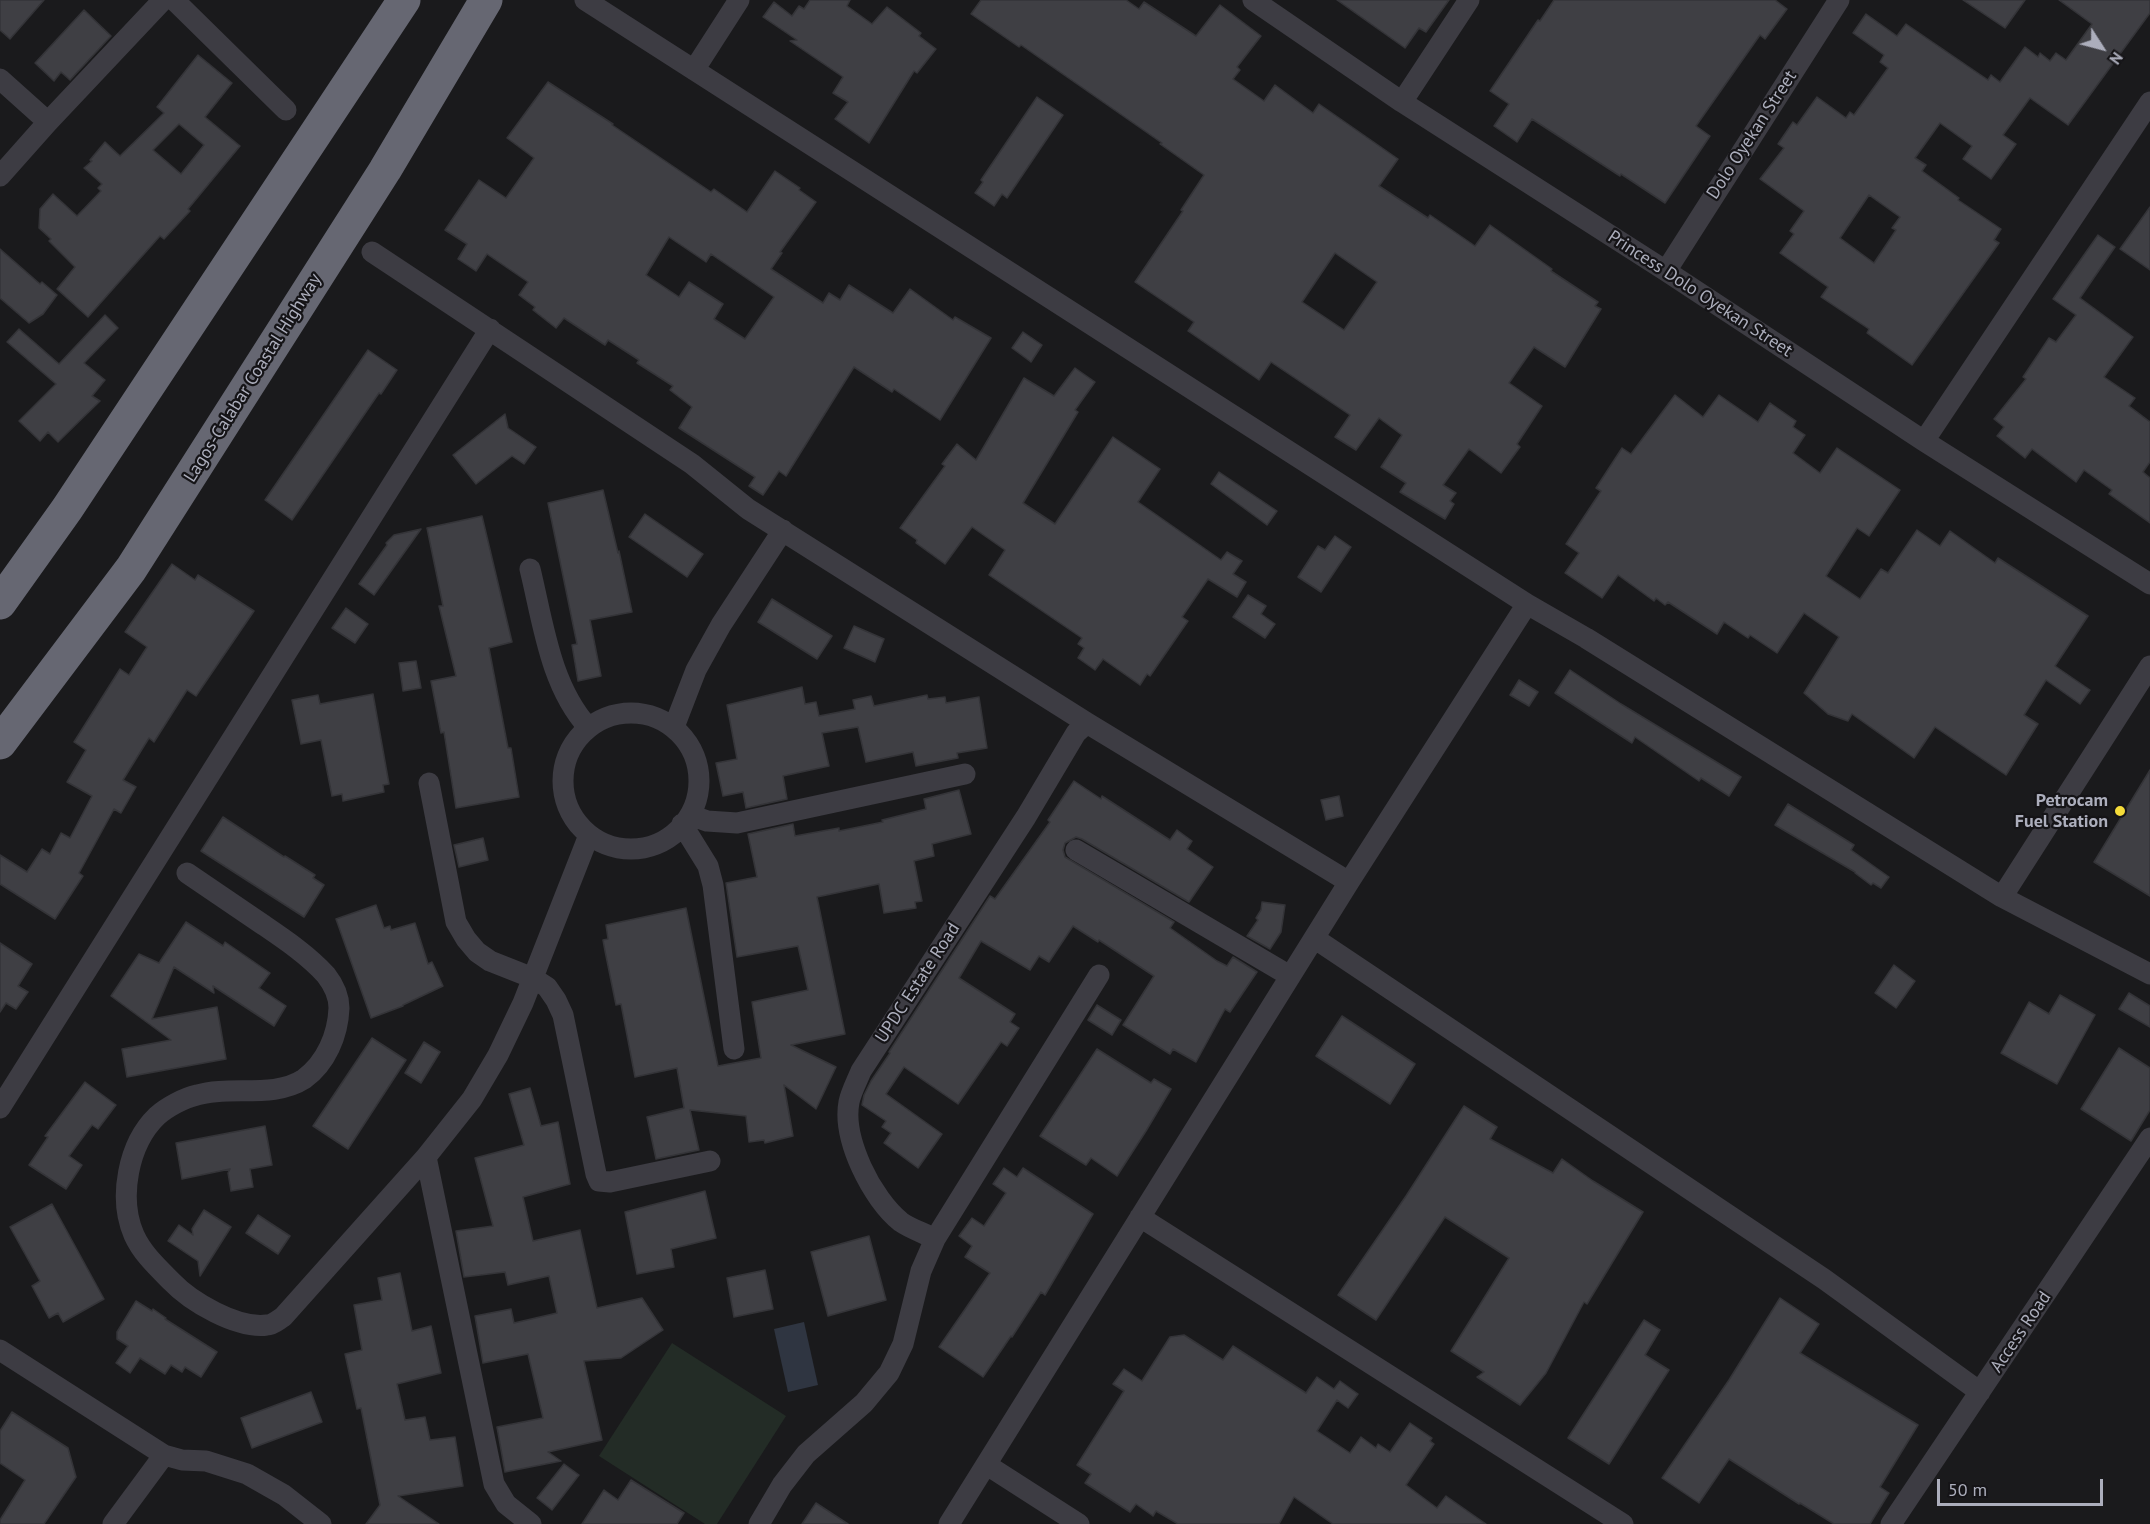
<!DOCTYPE html>
<style>
body{margin:0}
#map{position:relative;width:2150px;height:1524px;overflow:hidden;background:#1a1a1c;font-family:"PT Sans",sans-serif}
canvas{display:block}
.north{position:absolute;left:2072px;top:18px;width:60px;height:60px;-webkit-text-stroke:4px #151417;paint-order:stroke;rotate:126deg;font-size:16px;font-weight:700;line-height:24px;text-align:center;color:#acaebc}
.north::after{content:'';display:block;margin:auto;width:21px;height:27px;background:#acaebc;clip-path:polygon(50% 0,100% 100%,50% 72%,0 100%)}
.scale{position:absolute;left:1937px;top:1479px;width:166px;height:27px;box-sizing:border-box;border:3px solid #acaebc;border-top:0;padding-left:8px;font-size:18px;line-height:21px;white-space:nowrap;color:#acaebc;-webkit-text-stroke:4px #151417;paint-order:stroke}
</style>
<div id="map">
<canvas width="2150" height="1524"></canvas>
<div class="north">N</div>
<div class="scale">50 m</div>
</div>
<script>
const ctx = document.querySelector('canvas').getContext('2d');
ctx.lineJoin = 'round';
function paint(path, color) { ctx.fillStyle = color; ctx.fill(path, 'evenodd'); }
function stroke(path, color, width, dash) { ctx.strokeStyle = color; ctx.lineWidth = width; ctx.lineCap = dash ? 'butt' : 'round'; ctx.setLineDash(dash || []); ctx.stroke(path); }
function drawText(font, color, halo, rows, align = 'center') {
  ctx.font = font + ' "PT Sans",sans-serif'; ctx.lineWidth = 4.5; ctx.setLineDash([]); ctx.textBaseline = 'middle'; ctx.strokeStyle = halo; ctx.fillStyle = color; for (const [text, x, y, turn = 0] of rows) {
    ctx.save(); ctx.translate(x, y); ctx.rotate((+turn || 0) * Math.PI / 180); ctx.textAlign = isNaN(turn) ? turn : align; if (halo) ctx.strokeText(text, 0, 0); ctx.fillText(text, 0, 0); ctx.restore();
  }
}
const green = new Path2D(`
 M672,1343L786,1416L717,1524H705L599,1456Z`);
const water = new Path2D(`
 M804,1322L818,1385L788,1392L774,1329Z`);
const building = new Path2D(`
 M0,0H44L10,39L0,30Z
 M810,0H850L847,6L872,24L887,7L921,33L919,36L936,49L917,73L914,71L869,143L835,119L848,102L833,93L843,77L790,41L797,40L763,17L774,2L792,16L799,6L804,9Z
 M981,0H1126L1139,9L1144,2L1196,36L1220,5L1261,36L1237,67L1240,70L1233,79L1264,101L1275,85L1313,113L1319,104L1398,159L1379,186L1428,218L1430,215L1475,246L1490,225L1552,269L1551,271L1598,302L1595,306L1601,309L1565,367L1534,347L1509,383L1542,406L1517,444L1520,447L1501,473L1469,449L1443,485L1456,493L1450,501L1454,504L1445,519L1400,492L1406,483L1381,467L1402,435L1379,418L1356,450L1335,437L1350,415L1271,362L1259,380L1188,331L1194,322L1135,282L1183,211L1181,210L1204,175L1160,144L1162,143L1021,45L1019,47L971,14ZM1335,253L1377,282L1344,330L1302,302Z
 M1337,0H1449L1426,32L1419,28L1405,48Z
 M1554,0H1775L1787,9L1765,39L1760,35L1696,126L1710,136L1665,203L1621,174L1620,176L1532,119L1517,142L1494,126L1509,104L1490,91L1538,20L1540,21Z
 M1963,0H2025L2005,28Z
 M2059,0H2150V13L2068,125L2030,98L2003,135L2016,144L1991,179L1963,159L1972,146L1940,123L1915,158L1926,165L1922,171L1959,198L1958,200L2001,229L1994,240L1999,243L1912,365L1867,333L1869,329L1821,297L1828,287L1780,253L1794,234L1790,231L1804,211L1760,179L1784,148L1778,144L1793,122L1797,125L1817,97L1846,118L1850,112L1854,115L1888,68L1880,62L1884,55L1853,33L1866,14L1897,36L1906,24L1988,80L1991,75L2000,82L2025,47L2038,57L2040,53L2050,61L2056,53L2066,60L2092,24ZM1869,195L1900,217L1892,228L1896,230L1874,263L1840,238Z
 M84,10L111,36L70,80L61,72L54,81L35,63Z
 M198,55L232,83L205,117L240,146L188,209L190,211L164,239L160,236L88,317L57,289L75,267L49,241L51,239L39,228L40,209L53,194L77,216L101,191L98,188L102,184L84,168L92,161L90,160L105,142L120,156L164,113L157,107ZM179,124L204,145L181,174L153,150Z
 M548,82L613,124L612,125L711,192L714,189L747,212L775,171L800,188L799,190L816,202L780,252L782,253L771,269L823,303L829,293L840,300L849,285L893,313L910,289L953,320L955,317L991,338L940,420L894,389L892,392L854,367L786,476L779,471L763,495L749,486L755,477L679,428L692,407L670,390L673,386L637,363L639,360L608,340L605,345L564,318L556,328L533,310L535,307L519,295L528,282L487,254L476,271L458,259L467,244L445,230L479,180L506,198L534,158L507,138ZM669,237L706,262L711,254L774,297L745,339L714,319L723,304L689,282L679,297L646,275Z
 M1037,97L1063,115L1007,198L1002,194L994,206L975,193L983,182L981,180Z
 M2150,207V270L2120,249Z
 M2098,235L2115,247L2080,298L2133,337L2104,377L2135,398L2129,406L2150,422V462L2143,472L2150,478V523L2109,494L2112,490L2084,470L2076,482L2032,449L2025,458L1997,436L2004,427L1994,419L2026,379L2023,377L2049,338L2056,342L2076,315L2053,299Z
 M0,249L40,284L42,282L57,295L43,314L29,323L0,298Z
 M105,315L118,328L84,363L105,380L92,396L100,401L58,442L48,432L40,441L19,421L56,384L7,342L19,329L59,364Z
 M1023,332L1042,345L1031,362L1012,348Z
 M368,350L397,370L381,394L379,393L292,520L265,500Z
 M1075,368L1095,382L1075,410L1078,412L1023,503L1055,524L1113,437L1160,469L1138,502L1221,560L1227,552L1242,561L1233,574L1246,582L1237,597L1208,579L1182,617L1188,621L1150,676L1147,674L1140,685L1103,659L1095,670L1078,658L1084,648L1078,644L1082,638L989,575L1005,550L972,527L945,564L916,543L917,540L900,528L945,466L942,464L957,444L976,460L1024,378L1054,396Z
 M1675,395L1703,417L1719,395L1758,422L1770,403L1796,421L1793,427L1805,435L1793,453L1820,473L1837,448L1900,490L1869,536L1857,528L1826,576L1860,599L1881,569L1888,573L1917,530L1940,546L1950,531L1995,563L1998,558L2088,616L2055,666L2090,690L2080,704L2046,680L2024,715L2038,724L2006,775L1935,727L1914,758L1852,714L1848,721L1828,714L1804,693L1839,637L1804,613L1777,653L1750,635L1748,638L1724,622L1717,634L1668,602L1665,605L1656,598L1654,601L1618,575L1602,598L1565,573L1579,553L1566,544L1601,491L1596,488L1622,448L1631,454Z
 M505,414L508,428L536,447L524,464L512,456L476,484L453,455Z
 M1219,472L1277,511L1267,525L1211,484Z
 M603,490L618,553L619,551L632,612L590,620L601,676L578,681L572,645L577,644L548,503Z
 M645,514L703,554L687,577L629,537Z
 M482,516L512,642L489,648L508,748H511L519,797L456,808L444,732L441,733L431,681L456,676L439,606H443L427,528Z
 M421,529L374,595L359,584L387,545L386,543L394,535Z
 M1335,536L1351,547L1321,592L1298,577L1318,546L1325,550Z
 M172,564L195,580L198,575L254,611L196,696L187,690L154,742L149,738L123,780L136,787L121,813L114,809L79,873L83,876L55,919L0,884V855L27,872L42,849L50,854L61,833L70,838L92,796L67,782L86,750L74,742L120,669L129,675L147,647L125,632Z
 M1248,595L1266,606L1261,614L1275,624L1265,638L1233,617Z
 M772,599L832,636L817,659L758,622Z
 M346,608L368,624L355,643L332,628Z
 M854,626L884,639L875,662L844,648Z
 M416,661L421,688L403,691L399,663Z
 M1570,670L1621,704L1741,777L1729,796L1701,778L1699,781L1635,737L1632,743L1555,693Z
 M1519,680L1538,692L1529,706L1510,695Z
 M802,687L805,704L816,702L819,716L855,709L853,700L871,696L874,706L927,695L928,699L945,697L946,703L979,697L987,748L957,753L958,758L916,766L913,752L866,762L858,727L822,733L829,766L783,776L787,799L746,808L743,792L723,796L716,763L737,759L727,705Z
 M373,694L389,784L383,785L384,792L343,801L342,794L332,796L321,740L301,744L292,700L318,695L320,704Z
 M2150,770V896L2094,862Z
 M1074,781L1101,799L1102,796L1170,840L1177,830L1192,841L1187,849L1213,867L1189,902L1082,839L1076,837L1065,843L1063,850L1065,857L1174,922L1170,928L1217,961L1227,966L1233,957L1257,972L1230,1012L1225,1009L1196,1062L1173,1049L1170,1054L1123,1025L1154,976L1099,940L1098,942L1073,926L1049,962L1039,956L1030,970L981,941L959,978L1015,1014L1010,1022L1019,1028L1007,1046L1001,1042L958,1104L904,1067L886,1094L942,1134L918,1168L884,1143L891,1133L882,1127L886,1121L862,1105L864,1095L871,1081L890,1053L889,1052L990,896L995,899L1050,822L1048,820Z
 M959,790L971,834L932,844L934,856L914,861L922,901L915,902L916,908L884,913L879,884L817,897L845,1034L791,1045L836,1067L816,1109L784,1085L793,1136L765,1143L764,1140L749,1142L746,1116L690,1110L699,1150L656,1159L647,1117L684,1108L677,1068L635,1077L621,1004L616,1005L605,951L603,940L608,939L606,925L686,908L718,1066L761,1058L752,1002L808,990L798,946L737,957L726,883L757,877L748,834L793,824L795,836L839,828V831L883,822L882,820L926,809L924,799Z
 M1339,796L1343,816L1326,820L1321,800Z
 M1788,804L1854,845L1851,850L1889,877L1881,888L1873,883L1871,885L1855,873V872L1775,825Z
 M223,817L284,857L285,856L315,875L313,878L324,885L304,917L201,851Z
 M483,838L488,860L459,867L454,845Z
 M1262,902L1285,905L1281,932L1270,949L1247,936L1258,920L1256,918L1261,910Z
 M376,905L384,928L390,926L391,930L415,923L428,964L432,962L443,986L403,1005V1006L371,1018L336,919Z
 M186,922L223,946L225,942L270,973L259,988L286,1006L274,1026L213,986L214,993L174,967L152,1019L217,1007L226,1059L127,1077L122,1049L171,1040L111,996L139,954L159,963Z
 M0,943L32,964L18,986L28,992L16,1009L6,1003L0,1012Z
 M1894,965L1915,981L1896,1008L1875,993Z
 M2129,993L2150,1006V1027L2119,1009Z
 M2060,995L2095,1015L2057,1084L2001,1053L2029,1002L2049,1014Z
 M1097,1005L1121,1020L1112,1035L1088,1020Z
 M1342,1016L1415,1064L1390,1104L1316,1056Z
 M372,1038L406,1060L348,1149L313,1126Z
 M424,1042L440,1052L421,1083L405,1073Z
 M2119,1048L2150,1068V1110L2131,1141L2081,1109Z
 M1097,1049L1151,1083L1154,1079L1171,1089L1146,1131L1117,1176L1091,1158L1086,1165L1040,1136Z
 M85,1082L116,1105L98,1129L92,1125L69,1156L82,1165L66,1189L29,1165L48,1137L45,1136Z
 M530,1088L541,1126L558,1122L570,1184L523,1197L533,1241L580,1230L597,1308L642,1298L663,1330L621,1358L584,1361L602,1440L548,1452L561,1461L505,1472L497,1427L543,1418L528,1354L483,1363L475,1316L511,1309L514,1323L557,1313L549,1276L508,1285L505,1272L464,1277L456,1231L493,1226L475,1158L524,1145L509,1094Z
 M1464,1106L1497,1127L1490,1139L1553,1173L1562,1159L1593,1181L1643,1212L1587,1304L1584,1302L1546,1373L1520,1405L1477,1377L1484,1372L1451,1351L1509,1258L1445,1217L1376,1320L1338,1295L1406,1196Z
 M265,1126L272,1165L250,1169L253,1187L231,1191L228,1173L230,1169L182,1179L176,1143Z
 M1004,1168L1017,1177L1023,1168L1093,1214L1045,1295L1041,1292L1012,1337L1011,1336L983,1377L939,1347L990,1273L965,1257L972,1246L959,1236L972,1218L984,1226L1006,1193L993,1184Z
 M705,1191L716,1238L671,1249L674,1267L637,1274L625,1212Z
 M52,1204L104,1299L63,1322L58,1313L49,1318L32,1286L40,1281L10,1227Z
 M204,1210L231,1227L200,1276L198,1261L168,1241L179,1225L193,1235L192,1229Z
 M258,1215L290,1236L278,1254L246,1233Z
 M869,1236L886,1300L828,1316L811,1252Z
 M765,1270L773,1309L734,1317L727,1278Z
 M400,1273L412,1331L431,1326L441,1373L397,1384L405,1420L425,1417L430,1440L455,1437L463,1486L398,1496L439,1524H366L380,1505L361,1408L357,1409L345,1354L362,1350L354,1305L382,1300L378,1278Z
 M1780,1298L1819,1324L1800,1353L1918,1425L1880,1487L1889,1493L1870,1524H1834L1800,1503L1799,1504L1729,1459L1699,1503L1662,1478L1729,1380Z
 M136,1301L152,1311L153,1309L166,1318L165,1319L217,1352L201,1377L185,1367L182,1372L171,1365L165,1374L140,1358L130,1373L116,1363L128,1346L117,1339V1332Z
 M1644,1320L1660,1330L1645,1355L1669,1370L1609,1464L1568,1438Z
 M1184,1335L1223,1360L1233,1346L1306,1393L1317,1377L1334,1389L1340,1381L1358,1394L1348,1408L1337,1400L1317,1431L1350,1453L1361,1437L1376,1448L1378,1444L1390,1452L1410,1423L1432,1438L1430,1441L1434,1444L1406,1485L1437,1508L1446,1496L1486,1524H1333L1294,1497L1279,1524H1178L1156,1511L1153,1516L1136,1504L1130,1512L1085,1483L1091,1474L1077,1465L1124,1391L1113,1384L1124,1369L1142,1381L1170,1337Z
 M311,1392L322,1422L252,1448L241,1418Z
 M12,1412L68,1448L76,1477L44,1524H0V1520L25,1480L0,1463V1431Z
 M564,1464L579,1475L552,1510L537,1498Z
 M631,1480L684,1513L677,1524H582L604,1490L618,1500Z
 M816,1503L848,1524H802Z`);
const street = new Path2D(`
 M174,0L286,110
 M585,0L1527,604L1586,638L2002,897L2150,974
 M1253,0L1402,102L1666,271L1924,441L2150,584
 M694,70L739,0
 M0,79L48,122
 M1402,102L1469,0
 M0,176L48,122L163,0
 M372,252L692,464L748,509L1087,723L1349,882
 M1666,271L1839,0
 M1924,441L2150,102
 M530,569C543,622 550,685 588,727
 M563 781a68 68 0 1 1 136 0a68 68 0 1 1-136 0Z
 M674,727L696,670L721,625L783,530
 M429,783L456,922L466,939L477,952L490,961L533,978L547,987L556,1000L563,1015L596,1174L599,1181L610,1182L710,1161
 M690,815L707,821L737,823L965,774
 M682,824L708,866L713,885L734,1049
 M1076,850L1290,976
 M187,873C212,890 237,907 262,924C284,939 308,955 326,975C333,984 339,996 339,1008C338,1035 326,1063 304,1079C273,1099 231,1085 197,1095C184,1098 167,1107 157,1116C128,1144 118,1198 134,1235C142,1253 157,1267 171,1281C191,1302 237,1329 267,1325C273,1325 278,1320 283,1317L426,1157L472,1099L498,1055L523,1003L589,835
 M2002,897L2150,666
 M1314,938L1824,1279L1980,1392
 M0,1108L490,329
 M426,1157L494,1484L506,1504L531,1524
 M1140,1217L1623,1524
 M935,1239C924,1233 911,1229 901,1222C872,1199 842,1139 849,1102C851,1092 857,1081 861,1071L1026,817L1076,733L1087,723
 M0,1350L164,1455L182,1460L206,1461L247,1474L284,1495L321,1524
 M987,1465L1079,1524
 M113,1524L164,1455
 M759,1524L782,1485L806,1454L864,1403L889,1373L903,1344L921,1271L935,1239L1099,975
 M949,1524L1349,882L1527,604
 M1891,1524L2150,1138`);
const highway = new Path2D(`
 M0,603L67,509L404,0
 M0,743L131,569L385,170L486,0`);
const markers = [
 [2120,811,6,"#f5dc39"]
];
const streetNames = [
 ["Dolo Oyekan Street",1752,135,-57],
 ["Princess Dolo Oyekan Street",1700,294,33],
 ["Lagos-Calabar Coastal Highway",253,378,-58],
 ["UPDC Estate Road",918,983,-57],
 ["Access Road",2021,1332,-56]
];
const poiNames = [
 ["Petrocam",2108,801],
 ["Fuel Station",2108,822]
];
paint(green, '#232c26');
paint(water, '#2f3541');
paint(building, '#3f3f44');
stroke(building, '#343438', 1.5);
stroke(street, '#3d3c43', 21);
stroke(highway, '#666772', 33);
for (const [x, y, r, color] of markers) { const dot = new Path2D(); dot.arc(x, y, r, 0, 2 * Math.PI); ctx.fillStyle = color; ctx.fill(dot); stroke(dot, '#151417', 2); }
drawText('18px', '#acaebc', '#151417', streetNames);
drawText('bold 18px', '#acaebc', '#151417', poiNames, 'right');
</script>
